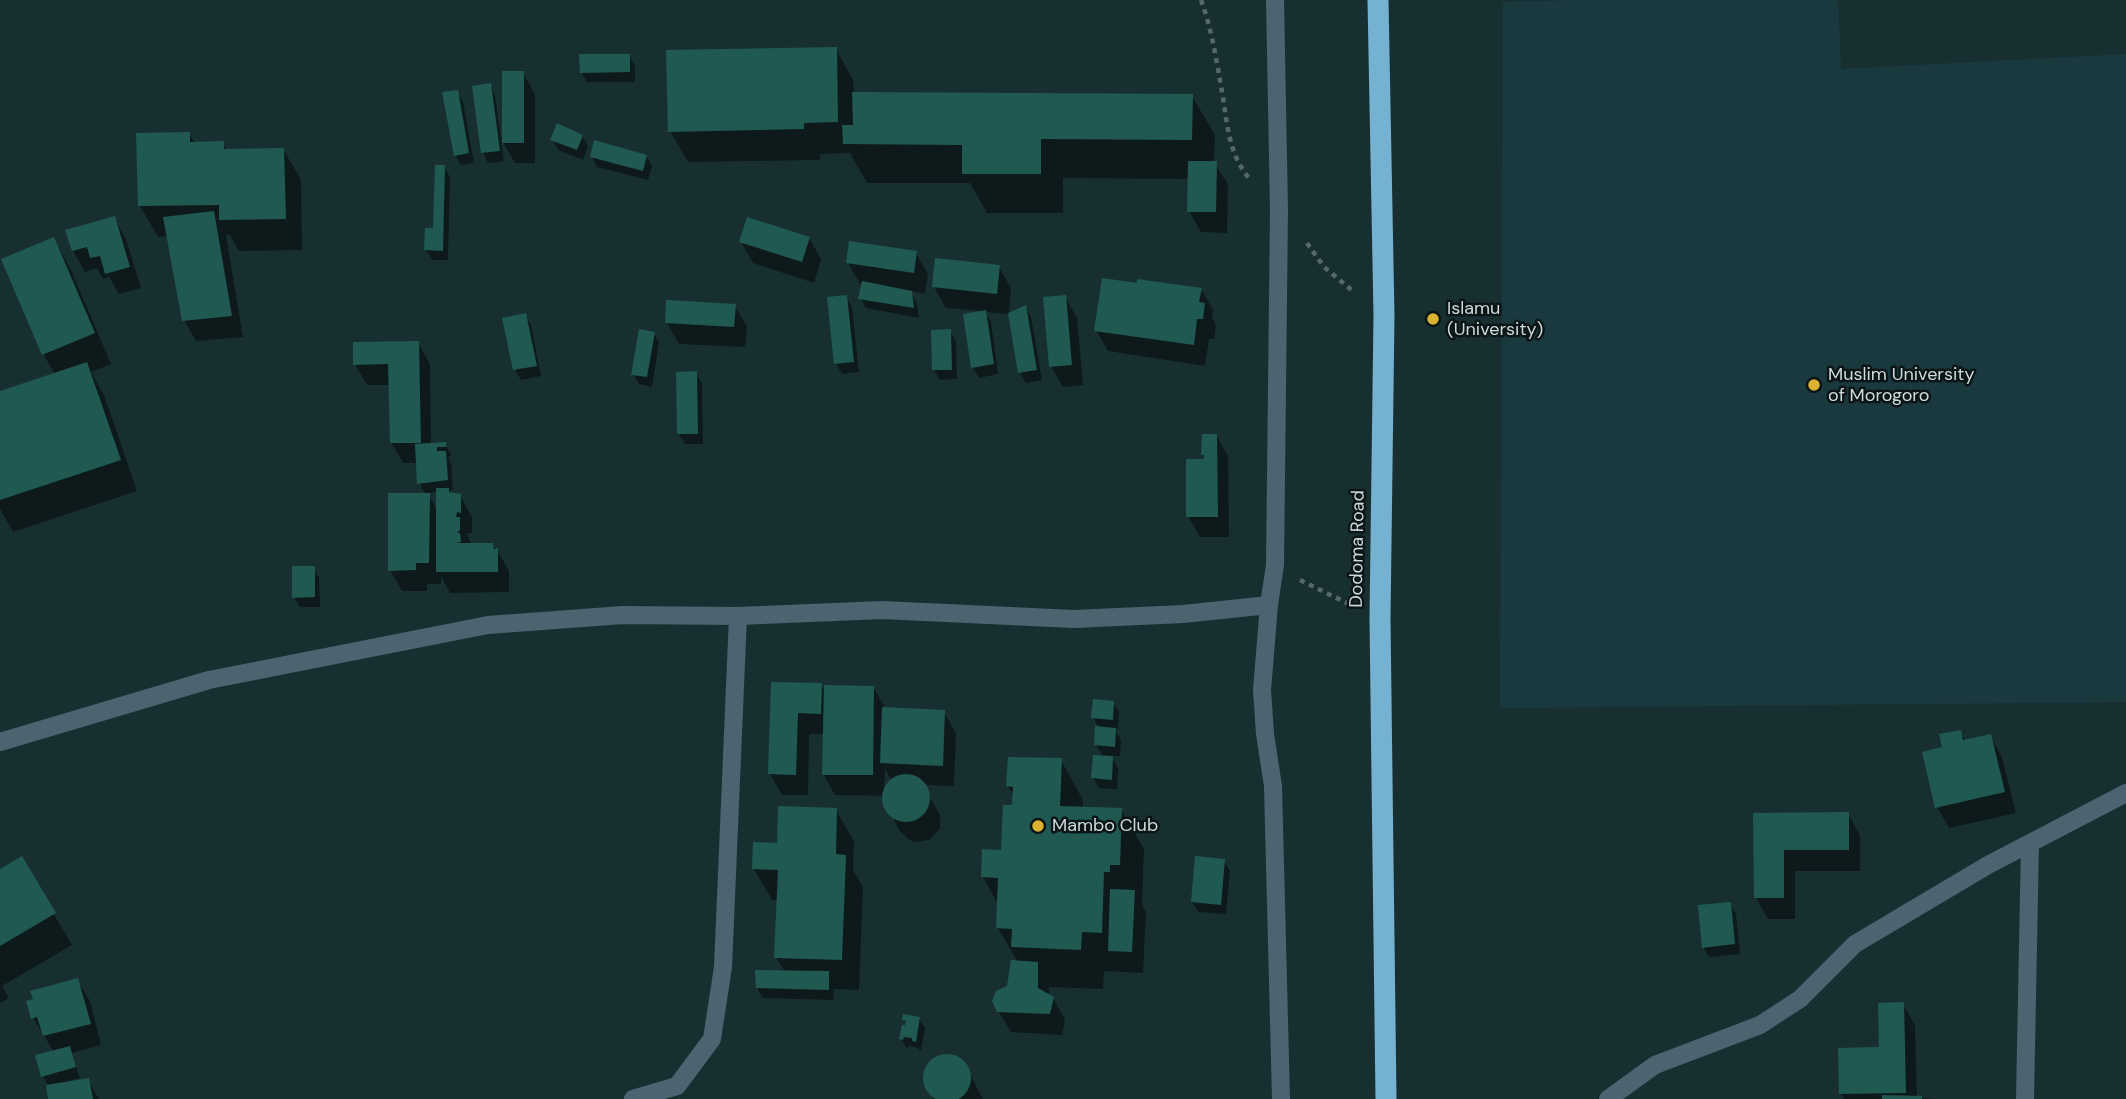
<!DOCTYPE html>
<style>
body{margin:0}
canvas{display:block;background:#182f32}
</style>
<canvas width="2126" height="1099"></canvas>
<script>
const ctx = document.querySelector('canvas').getContext('2d');
ctx.lineJoin = 'round';
function paint(path, color) { ctx.fillStyle = color; ctx.fill(path, 'evenodd'); }
function stroke(path, color, width, dash) { ctx.strokeStyle = color; ctx.lineWidth = width; ctx.lineCap = dash ? 'butt' : 'round'; ctx.setLineDash(dash || []); ctx.stroke(path); }
function drawText(font, color, halo, rows, align = 'center') {
  ctx.font = font + ' "DM Sans",sans-serif'; ctx.lineWidth = 5; ctx.setLineDash([]); ctx.textBaseline = 'middle'; ctx.strokeStyle = halo; ctx.fillStyle = color; for (const [text, x, y, turn = 0] of rows) {
    ctx.save(); ctx.translate(x, y); ctx.rotate((+turn || 0) * Math.PI / 180); ctx.textAlign = isNaN(turn) ? turn : align; if (halo) ctx.strokeText(text, 0, 0); ctx.fillText(text, 0, 0); ctx.restore();
  }
}
const built = new Path2D(`
 M1579,0H1838L1841,69L2126,54V702L1500,708L1503,2Z`);
const shadow = new Path2D(`
 M836,49L853,80L854,94L1192,96L1215,135L1214,163L1228,184L1227,233L1201,232L1189,211V179L1063,178V213H987L970,183H867L850,153L820,154V160L688,162L670,131Z
 M629,55L635,66V82H587L581,72Z
 M523,73L535,94V163H515L501,139L504,161L488,163L483,153L490,85L495,95L501,137H503Z
 M457,92L463,102L474,163L461,165L455,155Z
 M189,134L195,143H223L227,151L283,149L301,180L302,250L239,251L230,235H226L243,337L196,341L184,320L169,236L158,237L140,206Z
 M582,136L588,146L583,160L558,150L552,139Z
 M646,156L652,166L648,180L597,167L592,157Z
 M444,167L450,177L448,260H432L426,250L435,230Z
 M114,218L126,239L141,288L119,294L109,277L103,279L97,268L85,272L73,251L67,232Z
 M809,238L821,259L814,283L753,263L741,242Z
 M54,239L71,270L111,364L91,372L104,395L137,491L13,532L0,509V393L55,374L43,354Z
 M916,253L928,274L925,294L910,291L917,303L919,318L866,308L860,298L863,284H860L848,263Z
 M999,267L1011,288L1009,314L985,312L991,322L998,374L979,378L973,368L965,315L981,311L946,308L934,287Z
 M1138,285L1201,289L1213,310L1212,317L1216,325L1214,339H1209L1205,366L1108,351L1096,330Z
 M846,296L852,307L859,372L842,374L836,364Z
 M1065,297L1077,318L1083,385L1063,387L1051,366Z
 M735,306L747,327L745,347L679,344L667,323Z
 M1026,308L1031,317L1042,380L1026,383L1020,373Z
 M525,315L531,325L541,376L521,380L515,370L504,319Z
 M950,331L956,341L957,379L940,380L934,370Z
 M654,333L659,343L652,387L639,384L633,374Z
 M418,343L430,364L431,445L445,444L451,454V456L448,457L451,463L453,490L449,491L451,494L460,496L472,517V533H467L471,545H493L497,550L509,571V592L450,593L441,576V584H427V591H402L390,570L426,495L419,483L418,463H403L391,442L390,385H367L355,364ZM438,492V511L427,493Z
 M696,373L702,383L703,444H685L679,434Z
 M1216,435L1228,456L1229,537H1200L1188,516L1205,461L1203,455Z
 M314,568L319,578L320,607H300L294,597Z
 M773,684L821,685L826,693L873,687L886,709L944,712L956,733L954,786L923,785L940,815V829L929,840L915,842L909,840L899,830L894,820L895,819L887,808L885,796L835,795L823,774L824,734H809L808,795H782L770,774ZM885,769L893,783L884,791Z
 M1113,702L1119,712L1118,729H1115L1121,740L1120,756H1111L1118,768L1117,789L1099,788L1093,778L1103,757L1096,745L1099,728L1093,717Z
 M1960,732L1966,741L1990,736L2002,757L2016,813L1949,828L1937,807L1944,749Z
 M1061,760L1083,800V809L1121,810L1144,849L1142,905L1146,912L1143,973L1104,971L1103,989L1049,987V996L1053,998L1065,1020L1062,1035L1011,1032L998,1011L1018,962L998,928V904L983,877L1003,852L1014,807V796L1008,786Z
 M836,810L854,841L853,870L863,887L859,990L834,989L833,1000L763,998L757,988L785,972L776,957L778,900H772L754,869L778,845Z
 M1848,814L1860,835V871H1795V919H1768L1756,898L1755,815Z
 M21,859L72,945L2,986L9,998L0,1003V871Z
 M1224,861L1230,871L1226,914L1198,912L1192,902Z
 M1730,904L1736,914L1740,954L1709,957L1703,947Z
 M77,980L90,1001L101,1045L72,1053L80,1078L69,1081L70,1083L88,1080L99,1099H50L48,1086L43,1076L54,1052L33,1018Z
 M1903,1004L1915,1025L1917,1098L1940,1099H1844L1840,1093L1881,1049Z
 M919,1018L925,1028L921,1051L918,1048L909,1046L907,1049L901,1039L907,1024L904,1019Z
 M951,1056L964,1063L983,1099H933L925,1085L926,1070L936,1058Z`);
const building = new Path2D(`
 M837,47L838,122L804,123V129L668,132L666,50Z
 M579,54H630V72L580,73Z
 M502,71H524V143H502Z
 M491,83L500,151L481,153L472,86Z
 M458,90L469,153L454,156L442,92Z
 M852,92L1193,94L1192,140L1041,139V174H962V145L843,144L842,125H853Z
 M557,123L583,135L577,150L550,140Z
 M190,132V142L224,141V149L284,148L286,219L219,220V205L138,206L136,133Z
 M594,140L647,155L643,171L590,157Z
 M1188,161H1217L1216,212H1187Z
 M435,165H445L443,251L424,250L425,228H433Z
 M214,211L232,316L182,321L163,217Z
 M115,216L130,267L105,274L100,256L90,258L87,247L72,251L65,230Z
 M747,217L810,237L802,262L739,242Z
 M54,237L95,333L42,355L1,259Z
 M849,241L917,251L914,273L846,263Z
 M935,258L1000,265L997,294L932,287Z
 M1102,278L1137,283V279L1202,288L1199,302L1205,303L1203,319H1197L1194,345L1094,331Z
 M862,281L912,291L914,308L858,299Z
 M847,295L854,362L834,364L827,297Z
 M1066,295L1072,365L1049,367L1043,297Z
 M666,300L736,304L734,327L665,323Z
 M1026,305L1037,370L1018,373L1008,313Z
 M986,310L994,364L971,368L963,314Z
 M526,313L537,366L513,370L502,318Z
 M639,329L655,332L647,377L631,375Z
 M951,329L952,370H932L931,330Z
 M419,341L421,443H390L388,364L353,365V342Z
 M87,362L121,460L0,500V391Z
 M697,371L698,434H677L676,372Z
 M1202,434H1217L1218,517H1186V459H1204V455H1201Z
 M446,442V447H437V451H446L448,480L417,484L415,444Z
 M436,488H449V492L461,494V513L457,512L456,517H460V530L457,533H460L461,542L456,543H493L494,549L498,548V572H436Z
 M388,493H430L429,563H416V570L388,571Z
 M292,566H315V597L292,598Z
 M771,682L822,683L821,714L798,713L796,775L768,774Z
 M824,685L874,686L873,775H822Z
 M1093,699L1114,701L1113,720L1091,718Z
 M882,707L945,710L943,766L880,763Z
 M1095,726L1116,728L1115,747L1094,745Z
 M1961,730L1963,740L1991,734L2005,792L1935,808L1922,752L1942,747L1939,734Z
 M1093,755L1113,756L1112,780L1091,778Z
 M1008,757L1062,758L1060,806L1122,808L1120,865H1110V872H1104L1102,933L1082,932L1081,950L1011,947L1012,929L996,928L998,878L981,877L982,849L1001,850L1003,805H1012L1013,787L1006,786Z
 M882 798a24 24 0 1 1 48 0a24 24 0 1 1-48 0Z
 M778,806L837,808L836,854L846,855L842,960L774,958L778,870L752,869L753,842L777,843Z
 M1849,812V850H1784V898H1754L1753,813Z
 M22,856L56,913L0,946V869Z
 M1195,856L1225,859L1221,905L1191,902Z
 M1110,889L1135,890L1132,952L1108,951Z
 M1731,902L1735,944L1702,948L1698,905Z
 M1011,960L1038,962V988L1054,997L1050,1014L997,1012L992,1001L996,991L1007,986Z
 M755,970L829,971V990L756,988Z
 M78,978L91,1024L43,1036L37,1017L31,1019L26,1001L33,999L30,991Z
 M1904,1002L1906,1093L1839,1094L1838,1048L1879,1047L1878,1003Z
 M903,1014L920,1017L916,1042L912,1041V1038L904,1037L903,1040L899,1039L902,1025H905L906,1021L902,1020Z
 M70,1046L76,1067L41,1077L35,1055Z
 M923 1078a24 24 0 1 1 48 0a24 24 0 1 1-48 0Z
 M89,1078L93,1099H48L46,1085Z
 M1882,1095L1922,1096V1099H1882Z`);
const path = new Path2D(`
 M1201,0C1211,27 1216,57 1221,86C1227,118 1227,154 1250,179
 M1307,243L1324,267L1354,292
 M1300,580L1351,605`);
const minor = new Path2D(`
 M1275,0L1279,210L1275,565L1269,605L1262,690L1265,734L1273,786L1281,1099
 M0,742L209,680L488,625L623,615L738,616L882,610L1074,619L1183,614L1269,605
 M633,1099L677,1086L712,1039L723,967L738,616
 M1608,1099L1655,1065L1760,1025L1800,999L1855,944L1988,865L2126,793
 M2025,1099L2030,843`);
const highway = new Path2D(`
 M1378,0L1384,316L1380,618L1386,1099`);
const markers = [
 [1433,319,7,"#dcb233"],
 [1814,385,7,"#dcb233"],
 [1038,826,7,"#dcb233"]
];
const poiNames = [
 ["Islamu",1447,309],
 ["(University)",1447,330],
 ["Muslim University",1828,375],
 ["of Morogoro",1828,396],
 ["Mambo Club",1052,826]
];
const streetNames = [
 ["Dodoma Road",1358,549,-89]
];
paint(built, '#19393e');
paint(shadow, '#0007');
paint(building, '#1f5952');
stroke(path, '#55686b', 4.5, [5, 5]);
stroke(minor, '#4c6370', 18);
stroke(highway, '#75b1d0', 21);
for (const [x, y, r, color] of markers) { const dot = new Path2D(); dot.arc(x, y, r, 0, 2 * Math.PI); ctx.fillStyle = color; ctx.fill(dot); stroke(dot, '#0b1516', 2.5); }
drawText('18px', '#cedbdd', '#0b1516', poiNames, 'left');
drawText('18px', '#cedbdd', '#0b1516', streetNames);
</script>
